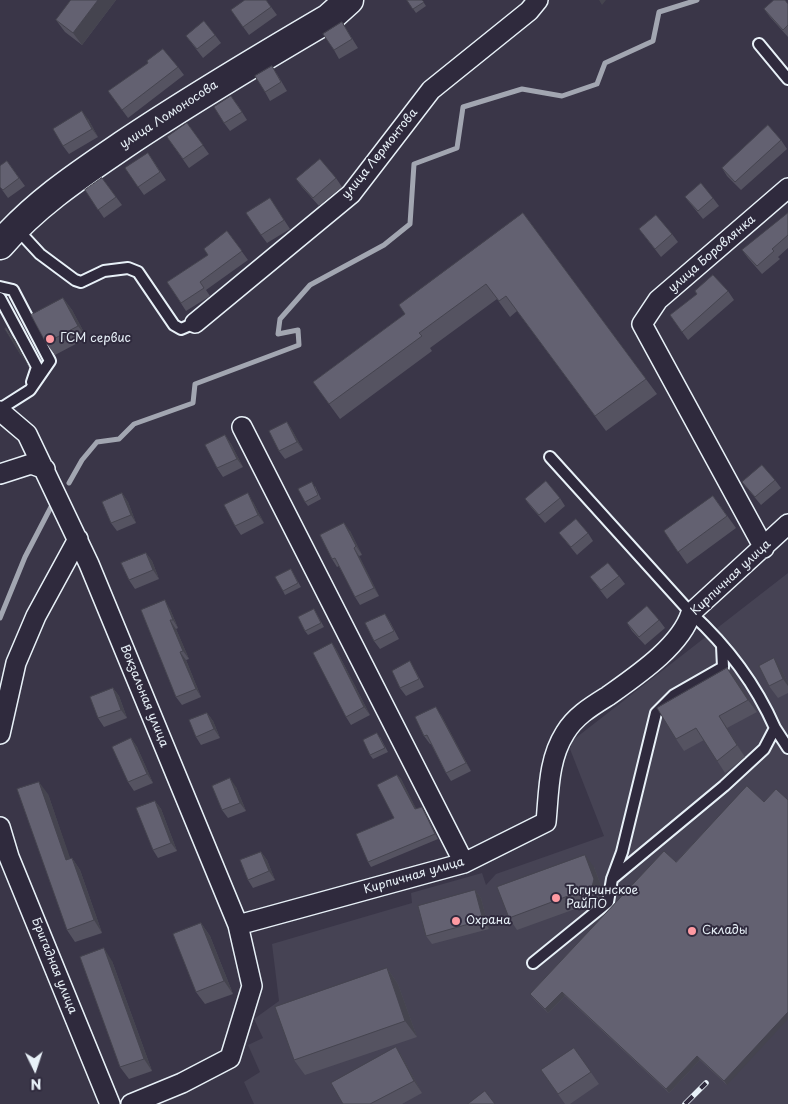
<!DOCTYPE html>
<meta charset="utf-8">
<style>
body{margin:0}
#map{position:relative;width:788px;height:1104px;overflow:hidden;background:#3a3648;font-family:"Playpen Sans",sans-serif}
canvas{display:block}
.north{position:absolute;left:10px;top:1044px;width:50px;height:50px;-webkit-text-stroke:4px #2f2a3d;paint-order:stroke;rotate:176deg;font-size:14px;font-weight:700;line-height:20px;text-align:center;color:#e8f1f8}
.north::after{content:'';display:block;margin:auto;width:18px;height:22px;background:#e8f1f8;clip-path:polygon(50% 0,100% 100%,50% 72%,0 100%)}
</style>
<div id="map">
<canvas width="788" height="1104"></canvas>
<div class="north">N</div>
</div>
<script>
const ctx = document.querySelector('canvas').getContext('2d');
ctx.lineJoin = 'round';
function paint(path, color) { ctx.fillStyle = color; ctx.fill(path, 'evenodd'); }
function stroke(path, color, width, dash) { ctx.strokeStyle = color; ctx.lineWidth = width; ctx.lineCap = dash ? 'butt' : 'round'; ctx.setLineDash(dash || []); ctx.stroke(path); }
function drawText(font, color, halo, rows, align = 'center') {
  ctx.font = font + ' "Playpen Sans",sans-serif'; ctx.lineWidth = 4; ctx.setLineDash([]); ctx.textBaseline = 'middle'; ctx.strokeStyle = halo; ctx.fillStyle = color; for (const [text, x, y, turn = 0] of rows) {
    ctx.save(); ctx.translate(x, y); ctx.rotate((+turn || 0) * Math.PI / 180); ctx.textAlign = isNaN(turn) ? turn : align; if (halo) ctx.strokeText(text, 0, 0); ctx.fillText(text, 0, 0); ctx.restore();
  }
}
const built = new Path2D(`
 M788,573V1104H254L244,1082L260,1072L248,1045L263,1038L254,1019L279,1001L272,944L412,903L411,893L482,873L486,885L496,874L604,836L570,749L573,740Z`);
const stream = new Path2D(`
 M69,483L82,460L97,442L119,439L134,424L193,403L195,384L299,345L298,330L278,334L280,319L310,285L384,245L410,224L414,164L457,148L463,107L522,89L562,96L597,84L605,63L653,41L659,12L697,0
 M0,618L25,557L52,505`);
const lane = new Path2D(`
 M759,44L788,79
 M16,228L40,254L75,280L81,282L104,271L128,268L138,272L174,325L181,329L195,323
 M0,287L13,290L50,361L30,390L0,409
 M0,298L37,367L32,382
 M550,457L691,613C726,645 756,685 775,728L764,749L724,786L612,879
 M775,728L788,748
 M533,963L608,902L612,879L622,852L656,713L674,695L723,667L722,646`);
const street = new Path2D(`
 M195,323L351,194L431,90L529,11L538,0
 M0,411L27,434L89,564L238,925L252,986L230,1058L182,1083L131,1104
 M242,427L464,863
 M0,474L31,464L45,469
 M764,548L642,324L658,300L788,188
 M0,734L16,663L36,616L78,539
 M0,827L9,857L110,1104
 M238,925L464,863L546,822C549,792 548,760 565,733C575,716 592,706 608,696C636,676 681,646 691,613L788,524`);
const secondary = new Path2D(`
 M0,245C35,204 79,175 123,145C190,100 259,59 329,18L349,0`);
const rail = new Path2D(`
 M685,1104L706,1083`);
const wall = new Path2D(`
 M71,0H116L82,45L65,32L56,20Z
 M266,0L277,15L249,35L231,10Z
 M407,0H422L426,6L416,13Z
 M788,4V37L770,17L764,9Z
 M342,22L358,48L339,59L334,50Z
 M215,35L221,43L203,58L186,36Z
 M178,67L184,75L128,118L108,91Z
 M277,74L287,91L270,101L265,92Z
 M237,104L247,120L230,131L224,123Z
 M88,119L98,137L69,154L63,146Z
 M187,123L209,154L189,168L167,137Z
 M781,140L787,149L741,190L727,176L722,168Z
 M148,153L166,180L144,195L125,168Z
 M7,161L25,186L8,198L0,187Z
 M102,178L122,205L104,218L85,190Z
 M336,178L342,187L319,206L302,187L296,179Z
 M685,197L713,198L719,206L703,219Z
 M270,198L290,229L267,243L261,235Z
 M523,213L657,394L606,431L517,311L510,317L497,299L430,348L432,351L340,419L313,382L405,314Z
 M788,213V248L778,257L780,259L762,274L748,258L742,250Z
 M639,229L672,234L678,242L661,257Z
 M227,231L248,260L206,290L210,296L186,311L167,282L208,255Z
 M695,291H728L734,300L688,340L670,315L697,295Z
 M63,298L72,310L87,338L55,355L46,343Z
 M287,422L292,430L303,450L285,459L279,451Z
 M225,435L231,444L243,467L223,477L217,468Z
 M775,480L781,488L761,505L742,482Z
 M315,486L321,499L308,506L305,502Z
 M122,493L128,502L136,523L117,531L111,523Z
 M713,496L736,528L687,564L664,531Z
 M560,498L565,506L545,523L531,507L525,499Z
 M253,502L264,523L241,535L235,526Z
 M350,531L362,555L359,556L379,596L360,605L355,597L339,566L337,567L332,559Z
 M559,533H588L593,541L577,555Z
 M146,553L152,561L159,579L135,589L129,580Z
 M293,573L301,587L285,595L283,591Z
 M619,576L625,584L607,599L590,577Z
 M170,609L178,628L176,629L189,659L186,660L201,697L182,705L176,697L141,610Z
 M314,609L324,627L308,635L305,631Z
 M385,614L390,622L399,639L380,649L374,641Z
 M659,620L665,628L645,645L632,631L627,623Z
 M332,643L337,651L370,715L351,725L346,717Z
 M727,668L757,712L727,728L745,757L725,773L704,740L684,751L676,739Z
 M415,670L424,687L406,696L400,688Z
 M782,670L788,683V693L778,698L769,686Z
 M113,688L119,696L127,718L104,727L98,718Z
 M207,713L213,721L220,738L201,745L196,737Z
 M441,715L471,771L451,781L446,773L431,744H430L424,736Z
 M380,737L388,752L373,759L370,755Z
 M131,738L137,747L153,783L134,791L128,782Z
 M397,775L401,779L416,809L425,812L438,839L371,867L368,862L394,818Z
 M236,787L246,811L228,818L222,810Z
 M48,794L70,859L72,858L80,870L102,933L75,942L67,930Z
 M155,801L161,809L177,851L158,858L153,850Z
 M664,851L727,1085L700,1060L669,1093L565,996L548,1013L533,998L530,994Z
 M261,852L267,860L275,880L253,888L248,880Z
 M594,867L603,891L600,900L517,930L509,918Z
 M475,890L481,898L489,929L432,944L426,936Z
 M201,923L210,936L233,994L205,1004L196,992Z
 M112,961L152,1071L129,1079L120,1067Z
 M387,968L398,984L417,1037L305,1075L294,1060Z
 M396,1047L404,1060L422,1093L402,1104H343Z
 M574,1048L599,1084L570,1104H565L541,1070Z`);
const shadedWall = new Path2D(`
 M98,0H116L82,45L73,33Z
 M599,0H606L602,5Z
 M82,111L88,119L98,137L92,129Z
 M63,298L72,310L87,338L78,326Z
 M6,328L15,340L30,368L21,355Z
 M287,422L292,430L303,450L297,442Z
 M225,435L231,444L243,467L237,459Z
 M122,493L128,502L136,523L131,515Z
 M248,493L253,502L264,523L258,515Z
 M344,523L350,531L362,555L356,546Z
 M354,548L359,556L379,596L374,588Z
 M146,553L152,561L159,579L153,570Z
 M165,600L170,609L178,628L173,620Z
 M170,620L176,629L189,659L183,651Z
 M332,643L337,651L370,715L364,707Z
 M180,652L186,660L201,697L196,689Z
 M774,658L782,670L788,683V686L783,679Z
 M727,668L736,679L757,712L748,700Z
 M113,688L119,696L127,718L121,710Z
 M436,707L441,715L471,771L466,763Z
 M207,713L213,721L220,738L214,729Z
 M719,716L727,728L745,757L737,745Z
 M131,738L137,747L153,783L147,774Z
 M397,775L401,779L419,814L415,809Z
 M230,778L236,787L246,811L240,803Z
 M39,782L48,794L75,872L66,860Z
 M155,801L161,809L177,851L171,843Z
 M422,807L425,812L438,839L435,834Z
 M261,852L267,860L275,880L269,871Z
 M585,855L594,867L603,891L600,900L592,887Z
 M72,858L80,870L102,933L94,920Z
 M475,890L481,898L489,929L483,920Z
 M201,923L210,936L233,994L224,981Z
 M104,948L112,961L152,1071L144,1059Z
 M387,968L398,984L417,1037L405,1021Z
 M562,992L565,996L548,1013L545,1009Z
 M788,1012V1019L727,1085L724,1081Z
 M396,1047L404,1060L422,1093L414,1081Z
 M697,1056L700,1060L669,1093L666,1089Z`);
const building = new Path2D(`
 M71,0H98L73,33L56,20Z
 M245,0H266L271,7L243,27L231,10Z
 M407,0H422L424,2L413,9Z
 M774,0H785L788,4V25L783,30L764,9Z
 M204,21L215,35L197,49L186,36Z
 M342,22L352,39L334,50L323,34Z
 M163,49L178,67L122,110L108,91L148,63L147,61Z
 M272,66L281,82L265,92L255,76Z
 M231,96L242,112L224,123L214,107Z
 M82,111L92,129L63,146L53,129Z
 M187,123L203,145L183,159L167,137Z
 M768,125L781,140L735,182L722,168Z
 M148,153L160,172L138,187L125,168Z
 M320,159L336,178L313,198L296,179Z
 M7,161L19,178L3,190L0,187V166Z
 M102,178L116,197L98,210L85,190Z
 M701,183L713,198L698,211L685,197Z
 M270,198L284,220L261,235L246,213Z
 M523,213L646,379L595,416L506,296L499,301L486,284L419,333L422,336L329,404L313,382L405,314L399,305Z
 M788,213V235L772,249L774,251L757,266L742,250Z
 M656,215L672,234L655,249L639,229Z
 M227,231L242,251L200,282L204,288L181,303L167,282L208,255L204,249Z
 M713,275L728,291L682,332L670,315L697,294L695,291Z
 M63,298L78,326L46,343L31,315Z
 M6,328L21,355L5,329Z
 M287,422L297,442L279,451L269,431Z
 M225,435L237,459L217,468L205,445Z
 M762,465L775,480L755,497L742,482Z
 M546,481L560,498L539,515L525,499Z
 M312,482L318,495L305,502L298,489Z
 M122,493L131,515L111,523L102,502Z
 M248,493L258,515L235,526L224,505Z
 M713,496L727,516L678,552L664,531Z
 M576,519L588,533L571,547L559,533Z
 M344,523L356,546L354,548L374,588L355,597L335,558L332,559L320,535Z
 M146,553L153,570L129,580L121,563Z
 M608,563L619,576L601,590L590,577Z
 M291,569L298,583L283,591L275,577Z
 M165,600L173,620H170L183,651L180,652L196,689L176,697L141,610Z
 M647,606L659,620L639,637L627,623Z
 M314,609L321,623L305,631L298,617Z
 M385,614L394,631L374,641L365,623Z
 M332,643L364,707L346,717L313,653Z
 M774,658L783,679L769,686L759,666Z
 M410,661L419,679L400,688L392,671Z
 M727,668L748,700L719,716L737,745L717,761L696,728L676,739L657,708Z
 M113,688L121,710L98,718L90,697Z
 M436,707L466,763L446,773L427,735L424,736L415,717Z
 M207,713L214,729L196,737L189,720Z
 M377,733L385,748L370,755L363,740Z
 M131,738L147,774L128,782L112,747Z
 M397,775L415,809L422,807L435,834L368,862L356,834L394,818L377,785Z
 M230,778L240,803L222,810L212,786Z
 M39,782L66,860L72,858L94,920L67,930L17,789Z
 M747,786L764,802L776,789L788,800V1012L724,1081L697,1056L666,1089L562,992L545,1009L530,994L664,851L676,862Z
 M155,801L171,843L153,850L136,808Z
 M261,852L269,871L248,880L240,860Z
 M585,855L594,879L592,887L509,918L497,887Z
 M475,890L483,920L426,936L418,906Z
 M201,923L224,981L196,992L173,934Z
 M104,948L144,1059L120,1067L80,957Z
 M387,968L405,1021L294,1060L275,1007Z
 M396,1047L414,1081L370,1104H343L331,1083Z
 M574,1048L591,1072L558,1094L541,1070Z
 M485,1091L495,1104H468Z`);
const markers = [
 [50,339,5,"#ff9aa2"],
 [556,898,5,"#ff9aa2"],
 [456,921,5,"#ff9aa2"],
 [692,931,5,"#ff9aa2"]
];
const streetNames = [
 ["улица Ломоносова",169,115,-33],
 ["улица Лермонтова",380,154,-51],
 ["улица Боровлянка",712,254,-41],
 ["Кирпичная улица",731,578,-43],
 ["Вокзальная улица",144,696,68],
 ["Кирпичная улица",414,876,-16],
 ["Бригадная улица",54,966,68]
];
const poiNames = [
 ["ГСМ сервис",60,339],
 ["Тогучинское",566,891],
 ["РайПО",566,905],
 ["Охрана",466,921],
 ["Склады",702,931]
];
paint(built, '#464354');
stroke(stream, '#a2a6b1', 5);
stroke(lane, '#e8f1f8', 14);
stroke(street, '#e8f1f8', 22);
stroke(secondary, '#e8f1f8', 31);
stroke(lane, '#2f2a3d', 10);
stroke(street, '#2f2a3d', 19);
stroke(secondary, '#2f2a3d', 28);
stroke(rail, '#e8f1f8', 5.5);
stroke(rail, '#2f2a3d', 4, [11]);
paint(wall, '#555361');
paint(shadedWall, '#45444f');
paint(building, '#636171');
stroke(building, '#45444f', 1);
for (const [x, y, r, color] of markers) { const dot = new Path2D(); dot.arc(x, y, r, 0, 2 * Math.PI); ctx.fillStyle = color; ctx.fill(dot); stroke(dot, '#2f2a3d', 2); }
drawText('12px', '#e8f1f8', '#2f2a3d', streetNames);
drawText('12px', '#e8f1f8', '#2f2a3d', poiNames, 'left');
</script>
